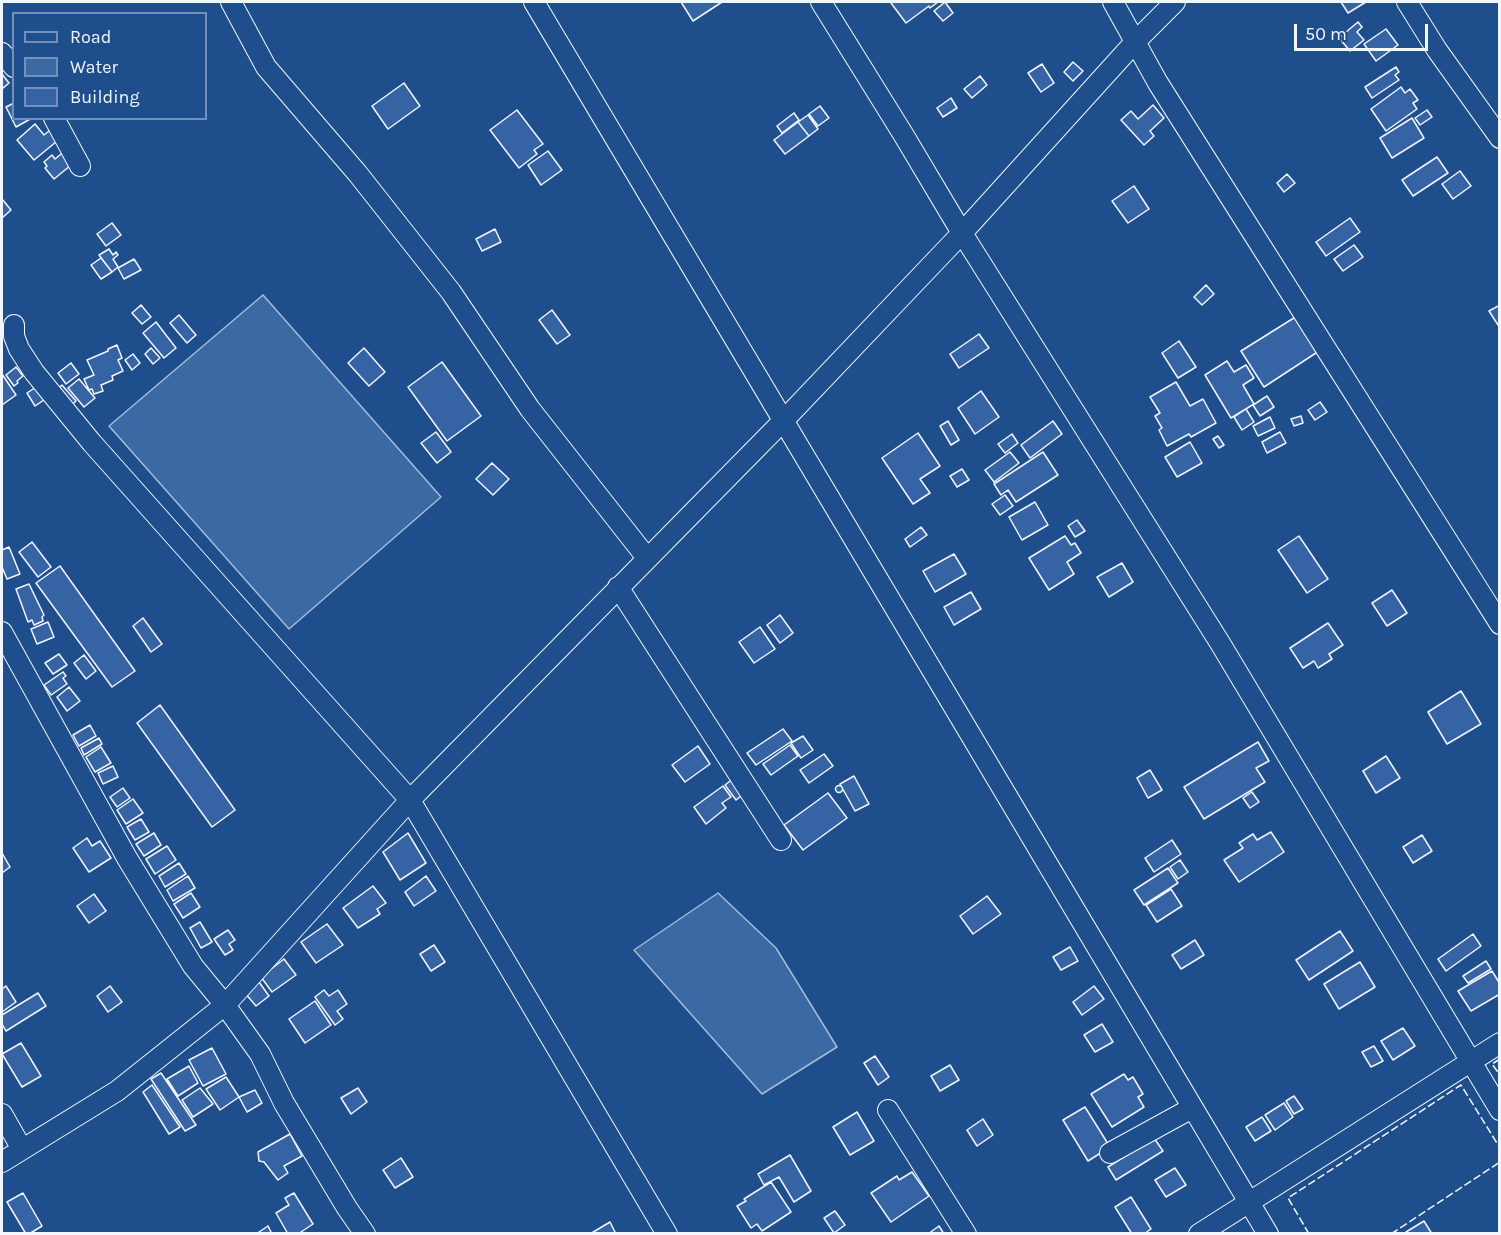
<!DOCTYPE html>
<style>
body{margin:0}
#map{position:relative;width:1501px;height:1235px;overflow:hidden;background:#1f4e8c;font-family:Karla,sans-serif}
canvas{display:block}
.frame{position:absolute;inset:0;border:3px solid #f2f6ff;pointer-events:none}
.legend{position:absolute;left:12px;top:12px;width:195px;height:108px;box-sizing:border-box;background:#1f4e8c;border:2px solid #7391ba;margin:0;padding:8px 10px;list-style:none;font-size:18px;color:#f2f6ff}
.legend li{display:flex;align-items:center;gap:12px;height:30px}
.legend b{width:30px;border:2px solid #7391ba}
.scale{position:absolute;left:1294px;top:24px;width:134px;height:27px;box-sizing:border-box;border:3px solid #f2f6ff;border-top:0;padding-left:8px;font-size:18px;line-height:21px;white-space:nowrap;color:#f2f6ff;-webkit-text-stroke:4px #1f4e8c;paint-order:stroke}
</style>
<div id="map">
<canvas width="1501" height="1235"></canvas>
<div class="frame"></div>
<ul class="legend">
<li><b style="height:8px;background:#1f4e8c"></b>Road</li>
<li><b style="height:16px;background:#3b69a3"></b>Water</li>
<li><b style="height:16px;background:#3563a3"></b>Building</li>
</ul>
<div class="scale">50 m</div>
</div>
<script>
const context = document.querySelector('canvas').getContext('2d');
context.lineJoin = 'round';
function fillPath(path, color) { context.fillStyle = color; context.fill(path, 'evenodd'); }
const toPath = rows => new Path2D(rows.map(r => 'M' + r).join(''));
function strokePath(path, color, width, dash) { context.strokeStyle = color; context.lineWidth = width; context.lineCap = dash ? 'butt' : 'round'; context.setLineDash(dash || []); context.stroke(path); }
const water = toPath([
 [263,295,441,497,289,629,109,426,263,295],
 [718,893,776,948,837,1047,762,1094,634,950,718,893]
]);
fillPath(water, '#3b69a3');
strokePath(water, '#a8bbd7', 1.5);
const building = toPath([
 [681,2,722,2,693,21,681,2],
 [893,2,938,2,930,8,929,6,906,23,891,3,893,2],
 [945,2,953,13,943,21,934,11,945,2],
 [1341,2,1366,2,1348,13,1341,2],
 [1358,22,1362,27,1357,32,1364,40,1350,51,1339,38,1358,22],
 [1386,29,1398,45,1376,61,1364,44,1386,29],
 [1073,62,1083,71,1073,81,1064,72,1073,62],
 [1042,64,1054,83,1041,92,1028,73,1042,64],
 [1396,67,1399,72,1395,75,1399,80,1372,98,1365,87,1396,67],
 [2,74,9,83,2,89,2,74],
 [980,76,987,85,972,98,964,89,980,76],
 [404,83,420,106,388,129,372,106,404,83],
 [1401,87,1405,93,1410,89,1418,100,1413,103,1417,109,1386,131,1371,109,1401,87],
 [951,98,957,108,943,117,937,108,951,98],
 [14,103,14,118,32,118,16,127,6,107,14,103],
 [1153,105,1164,118,1150,131,1154,136,1144,145,1121,120,1131,111,1138,119,1153,105],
 [820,106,829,118,818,126,809,114,820,106],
 [517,110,543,144,534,150,537,154,519,168,490,130,517,110],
 [1427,110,1432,117,1420,125,1415,118,1427,110],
 [794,113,799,120,782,133,777,126,794,113],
 [808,115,818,129,809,136,798,122,808,115],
 [1412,118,1424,138,1392,158,1380,138,1412,118],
 [798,122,809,136,785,154,774,140,798,122],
 [35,124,44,135,54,127,62,137,34,160,17,140,35,124],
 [66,150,76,161,54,179,45,168,47,166,44,162,52,155,55,159,66,150],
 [548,151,562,170,541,185,528,165,548,151],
 [1437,157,1448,173,1413,196,1402,180,1437,157],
 [1460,171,1471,186,1453,199,1442,184,1460,171],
 [1287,174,1295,183,1284,192,1277,183,1287,174],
 [1134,186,1149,209,1128,223,1112,201,1134,186],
 [2,199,11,210,2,218,2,199],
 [1350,218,1360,232,1326,256,1316,242,1350,218],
 [112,223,121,235,106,246,97,234,112,223],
 [495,229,501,242,482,251,476,239,495,229],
 [1354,245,1363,257,1343,271,1334,259,1354,245],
 [109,249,113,255,116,252,118,255,113,259,118,267,112,272,99,255,109,249],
 [101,258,112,272,101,279,91,265,101,258],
 [134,259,141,270,124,279,118,268,134,259],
 [1206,285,1214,294,1202,305,1194,297,1206,285],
 [141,305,151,317,142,324,132,313,141,305],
 [1500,305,1500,328,1489,311,1500,305],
 [552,310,570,335,557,344,539,320,552,310],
 [179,315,196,335,187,343,170,323,179,315],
 [1297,316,1319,351,1264,387,1241,351,1297,316],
 [156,322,176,348,164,358,143,333,156,322],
 [979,334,989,348,959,368,950,354,979,334],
 [1179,341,1196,367,1178,378,1162,353,1179,341],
 [117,345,122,358,118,360,123,371,112,376,113,380,101,385,103,391,94,394,92,389,89,390,84,379,94,375,87,360,108,351,108,349,117,345],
 [151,348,160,358,153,364,145,354,151,348],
 [364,348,385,372,369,386,348,363,364,348],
 [133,354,140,363,132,370,125,360,133,354],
 [1227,361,1234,372,1246,365,1254,378,1243,385,1254,404,1231,418,1205,375,1227,361],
 [442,362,481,416,447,441,408,387,442,362],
 [71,363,79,374,66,384,58,373,71,363],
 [16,367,23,376,17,381,18,383,14,386,6,375,16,367],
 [2,374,16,395,2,405,2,374],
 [79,379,95,398,84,407,68,388,79,379],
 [1176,382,1190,406,1203,399,1216,423,1191,437,1189,434,1167,446,1159,430,1162,428,1155,416,1160,413,1150,397,1176,382],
 [39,385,47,398,35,406,27,393,39,385],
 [62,385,76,401,67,409,54,392,62,385],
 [981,391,999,417,975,434,958,408,981,391],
 [1267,396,1274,407,1260,416,1253,405,1267,396],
 [1320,402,1327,412,1315,420,1308,410,1320,402],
 [1246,409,1254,422,1242,430,1234,417,1246,409],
 [1301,416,1303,423,1294,426,1291,419,1301,416],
 [1270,417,1275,428,1258,436,1253,426,1270,417],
 [948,421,959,440,951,445,940,426,948,421],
 [1053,421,1062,434,1030,458,1021,445,1053,421],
 [436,432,451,452,437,463,421,443,436,432],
 [1280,432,1286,443,1267,453,1262,442,1280,432],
 [918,433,940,466,920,479,930,493,913,504,882,458,918,433],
 [1012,434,1018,443,1005,453,998,444,1012,434],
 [1218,436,1224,445,1219,448,1213,439,1218,436],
 [1190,442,1202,463,1177,477,1165,457,1190,442],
 [1010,452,1019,463,994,482,985,470,1010,452],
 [1043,452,1058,475,1016,502,1008,490,1001,495,994,484,1043,452],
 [492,463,509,479,493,495,476,479,492,463],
 [962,469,969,480,957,487,950,476,962,469],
 [1005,495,1013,506,1000,515,992,504,1005,495],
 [1035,502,1048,525,1022,540,1009,517,1035,502],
 [1077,520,1085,531,1075,537,1068,526,1077,520],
 [921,527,927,535,910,547,905,539,921,527],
 [1065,536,1071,545,1075,543,1081,553,1067,562,1074,574,1049,590,1029,558,1065,536],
 [1299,536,1328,579,1307,593,1278,550,1299,536],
 [32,542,51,567,38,577,19,552,32,542],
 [9,547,20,574,7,579,2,567,2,550,9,547],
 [954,554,966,574,935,592,923,571,954,554],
 [1122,563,1133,582,1109,597,1097,577,1122,563],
 [60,566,135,671,112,687,36,583,60,566],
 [29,584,44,615,42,617,43,621,34,625,32,620,28,622,16,589,29,584],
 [1392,590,1407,613,1387,626,1372,603,1392,590],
 [971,592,981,609,954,625,944,607,971,592],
 [780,615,793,633,780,643,767,625,780,615],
 [143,618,162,644,151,652,133,626,143,618],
 [48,622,54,637,37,644,31,629,48,622],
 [1328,623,1343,645,1329,654,1332,659,1318,668,1314,661,1303,668,1290,648,1328,623],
 [760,627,775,649,754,663,739,642,760,627],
 [59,654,67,665,53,674,45,663,59,654],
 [84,655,96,671,86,679,74,663,84,655],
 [63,672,66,676,63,678,67,684,51,695,44,685,63,672],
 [69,687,80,701,67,711,57,697,69,687],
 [1461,691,1481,724,1447,744,1428,712,1461,691],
 [160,705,235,810,212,827,137,723,160,705],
 [90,725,96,736,79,746,73,735,90,725],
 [783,729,792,741,756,765,747,753,783,729],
 [803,736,813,750,801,758,791,743,803,736],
 [99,738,102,744,84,755,81,748,99,738],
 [1258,742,1269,761,1256,768,1265,782,1204,819,1184,787,1258,742],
 [790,745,798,756,771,775,763,764,790,745],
 [698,746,710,764,685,782,672,765,698,746],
 [101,747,111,763,95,772,86,757,101,747],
 [824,754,833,766,809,783,800,770,824,754],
 [1386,756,1400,778,1376,793,1363,771,1386,756],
 [113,766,118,777,103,784,98,773,113,766],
 [1150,770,1162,790,1148,798,1137,778,1150,770],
 [738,775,749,790,736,800,725,785,738,775],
 [854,776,869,804,855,811,840,784,854,776],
 '835.5 789a3.5 3.5 0 1 1 7 0a3.5 3.5 0 1 1-7 0Z',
 [723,786,731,797,722,803,726,808,706,824,694,807,723,786],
 [123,788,130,798,117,807,110,797,123,788],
 [1252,792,1259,802,1250,808,1243,798,1252,792],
 [828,793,847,818,803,850,784,825,828,793],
 [133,799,143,813,126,824,117,810,133,799],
 [141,819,149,832,135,840,127,827,141,819],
 [1271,832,1284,852,1239,882,1224,860,1243,848,1239,843,1253,834,1257,840,1271,832],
 [154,833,161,845,144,856,136,844,154,833],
 [408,833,426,863,400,880,383,852,408,833],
 [1422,835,1432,851,1413,863,1403,847,1422,835],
 [87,838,92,846,100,841,111,858,89,872,73,848,87,838],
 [1172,840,1181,854,1154,872,1145,858,1172,840],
 [167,846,176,860,155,874,146,859,167,846],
 [2,853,10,867,2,873,2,853],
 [1180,860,1188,872,1178,879,1170,867,1180,860],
 [179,863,186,874,165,887,159,876,179,863],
 [1168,868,1178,883,1144,905,1134,890,1168,868],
 [188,876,195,888,173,901,167,890,188,876],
 [426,876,436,891,414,906,405,892,426,876],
 [373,886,386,903,377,909,380,914,358,928,343,908,373,886],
 [1171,889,1182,906,1157,922,1146,905,1171,889],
 [191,893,200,907,183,918,174,904,191,893],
 [94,894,106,911,89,923,77,906,94,894],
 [987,896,1001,914,973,934,960,916,987,896],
 [200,922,212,942,201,948,190,928,200,922],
 [327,924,343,945,316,963,301,942,327,924],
 [228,930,235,940,229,944,233,950,225,955,214,939,228,930],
 [1340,931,1353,951,1309,980,1296,960,1340,931],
 [1473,934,1481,946,1446,971,1438,959,1473,934],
 [1195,940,1204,955,1181,969,1172,955,1195,940],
 [434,945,445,962,431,971,420,954,434,945],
 [1070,947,1078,961,1061,970,1053,957,1070,947],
 [284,959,296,975,272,992,261,977,284,959],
 [1486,961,1491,969,1468,983,1463,976,1486,961],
 [1360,962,1375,987,1339,1009,1324,984,1360,962],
 [1492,971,1500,984,1500,994,1471,1011,1458,991,1492,971],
 [259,982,269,996,256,1006,245,993,259,982],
 [6,986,16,1002,2,1012,2,989,6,986],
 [110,986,122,1002,108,1012,97,996,110,986],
 [1094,986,1104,999,1082,1015,1073,1002,1094,986],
 [324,990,329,996,338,990,347,1004,337,1011,343,1019,335,1025,315,997,324,990],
 [38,993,46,1006,6,1031,2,1024,2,1015,38,993],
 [315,1001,331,1025,305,1043,289,1019,315,1001],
 [1102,1024,1113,1042,1095,1052,1084,1035,1102,1024],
 [1403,1028,1415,1046,1393,1060,1381,1041,1403,1028],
 [21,1043,41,1076,22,1087,2,1054,21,1043],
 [1374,1046,1383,1061,1371,1067,1362,1052,1374,1046],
 [212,1048,226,1074,203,1086,189,1060,212,1048],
 [875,1056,889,1077,878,1085,864,1063,875,1056],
 [950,1065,959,1080,940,1091,931,1076,950,1065],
 [189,1066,198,1083,178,1096,167,1079,189,1066],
 [161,1073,196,1125,185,1131,151,1079,161,1073],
 [1124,1074,1128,1080,1133,1077,1143,1094,1138,1097,1144,1107,1112,1127,1091,1094,1124,1074],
 [226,1077,239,1097,220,1110,206,1089,226,1077],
 [152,1085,180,1127,169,1134,143,1092,152,1085],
 [200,1088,213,1104,193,1117,182,1100,200,1088],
 [358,1088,367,1102,351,1114,341,1098,358,1088],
 [255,1090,262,1103,247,1112,239,1097,255,1090],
 [1294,1096,1303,1109,1294,1114,1286,1101,1294,1096],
 [1284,1103,1293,1117,1275,1130,1265,1115,1284,1103],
 [1085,1107,1110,1147,1088,1161,1063,1120,1085,1107],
 [857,1112,874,1141,850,1155,833,1127,857,1112],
 [1262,1117,1271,1131,1255,1141,1246,1127,1262,1117],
 [983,1119,993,1135,977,1146,967,1130,983,1119],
 [290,1134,302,1156,284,1166,288,1173,278,1180,264,1162,259,1161,258,1152,290,1134],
 [1154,1138,1163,1151,1116,1180,1108,1167,1154,1138],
 [790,1155,811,1191,794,1202,779,1177,764,1185,758,1174,790,1155],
 [401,1158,413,1177,395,1188,383,1170,401,1158],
 [1175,1168,1186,1185,1166,1197,1155,1180,1175,1168],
 [912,1172,929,1196,891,1222,871,1193,897,1176,899,1180,912,1172],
 [771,1182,791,1212,762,1231,757,1224,751,1228,737,1206,746,1201,744,1199,771,1182],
 [23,1193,42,1226,29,1234,26,1234,7,1202,23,1193],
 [294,1193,313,1224,298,1234,288,1234,276,1213,289,1205,285,1198,294,1193],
 [1131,1197,1151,1229,1144,1234,1132,1234,1115,1207,1131,1197],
 [835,1211,845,1225,834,1233,824,1218,835,1211],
 [1424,1221,1432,1234,1407,1234,1406,1232,1424,1221],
 [610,1222,616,1234,590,1234,610,1222],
 [268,1226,272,1234,256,1234,268,1226],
 [939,1226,944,1234,928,1234,939,1226]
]);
fillPath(building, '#3563a3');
strokePath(building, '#f2f6ff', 1.5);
const minor = toPath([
 [231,2,266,67,358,174,451,292,530,409,647,558],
 [534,2,1268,1234],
 [821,2,903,134,962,233,1220,643,1500,1110],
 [1113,2,1158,83,1500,624],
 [1407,2,1437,50,1500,138],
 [2,53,14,67],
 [54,118,80,166],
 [14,325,14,336,19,349,34,372,92,443,410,800,667,1234],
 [618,587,781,840],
 [2,632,127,858,193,966,225,1005,260,1054,284,1103,347,1208,365,1234],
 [888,1110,966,1234],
 [2,1114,22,1149],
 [1110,1153,1192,1108],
 [2,1162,117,1091,225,1005,410,800,785,419,962,233,1135,42,1175,2],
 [1199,1234,1500,1043]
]);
strokePath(minor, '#f2f6ff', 22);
strokePath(minor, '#1f4e8c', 20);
strokePath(toPath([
 [1500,1059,1492,1064,1500,1075],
 [1309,1234,1288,1198,1461,1085,1500,1148],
 [1391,1234,1500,1162]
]), '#f2f6ff', 1.5, [8, 3]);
</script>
